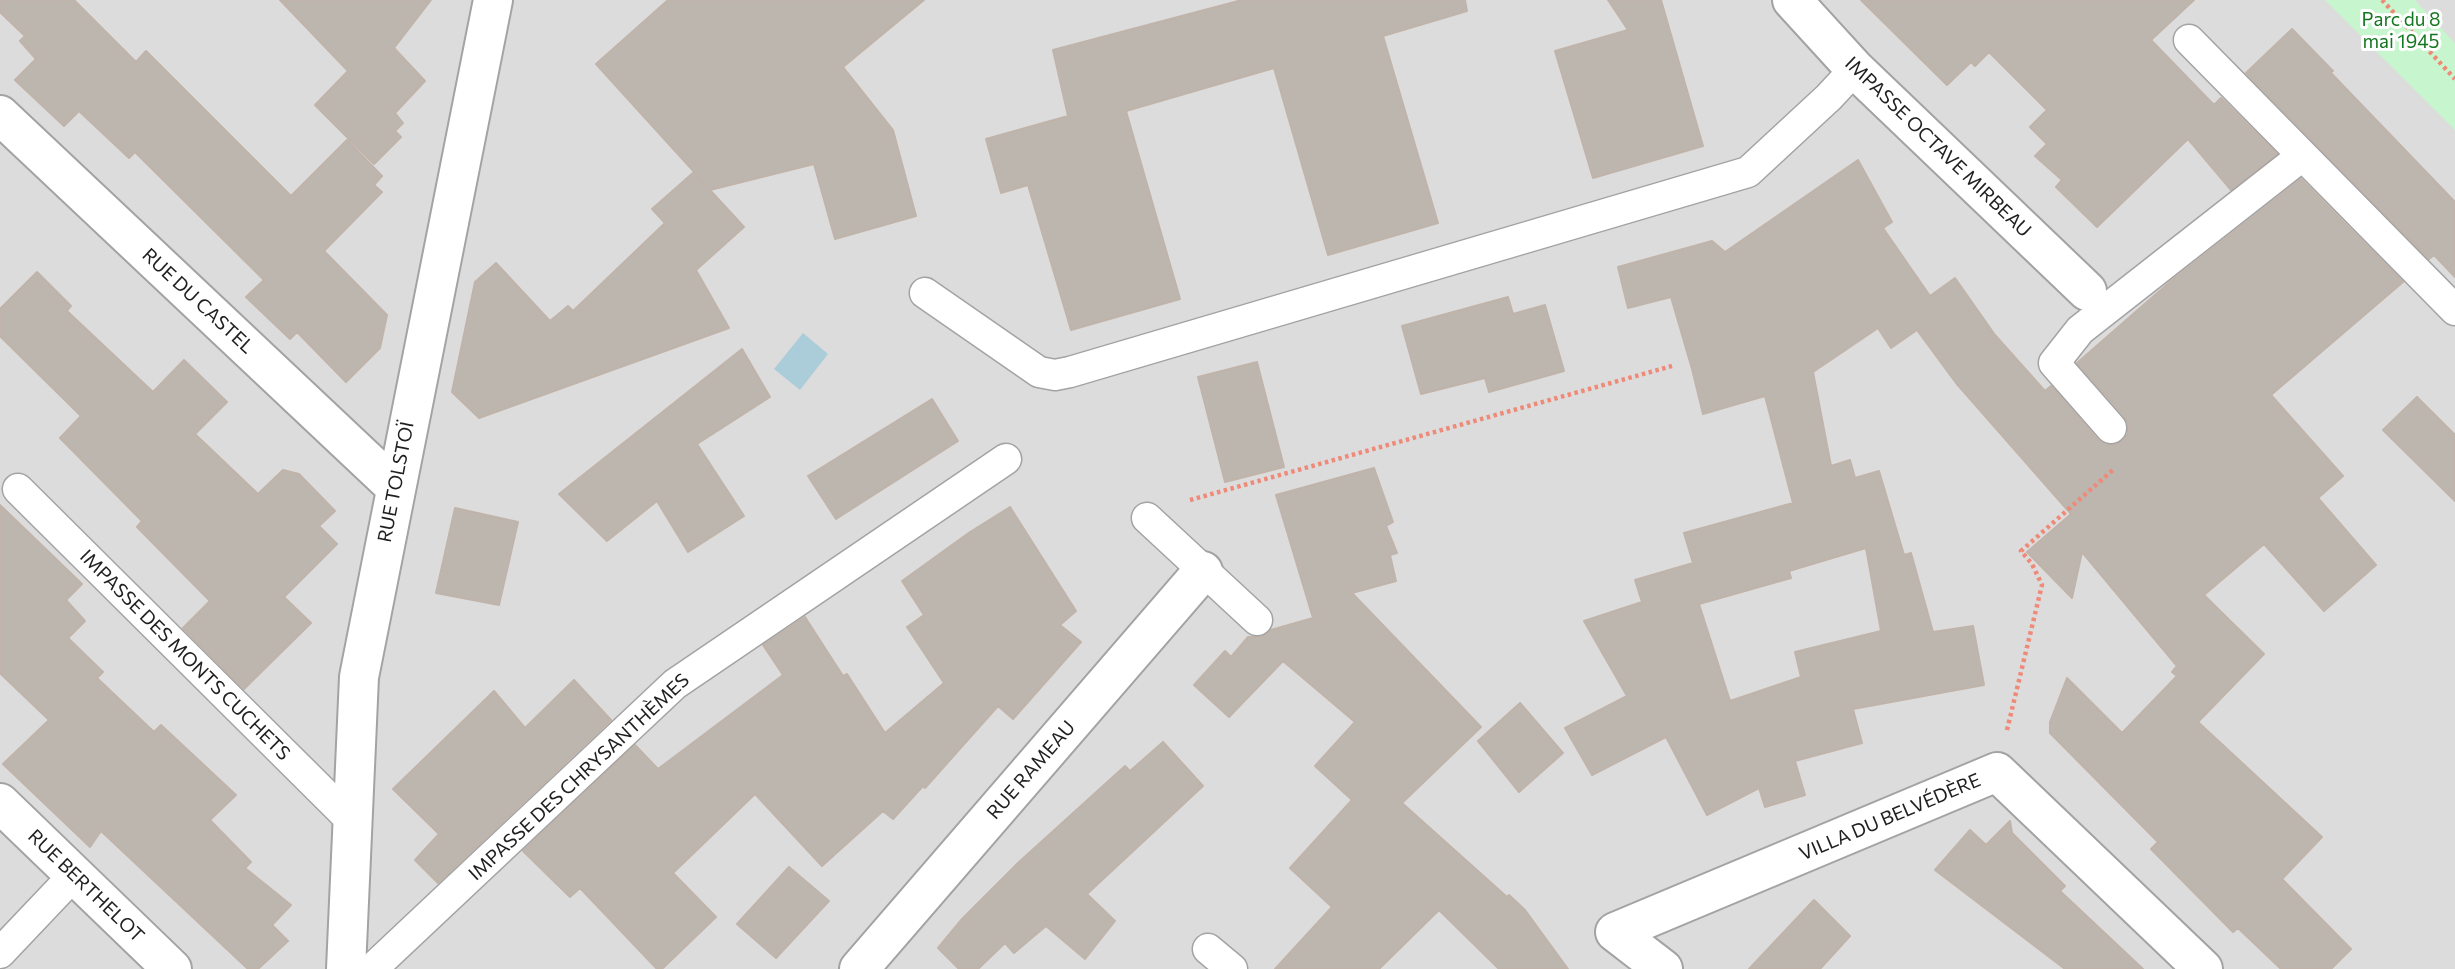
<!DOCTYPE html>
<meta charset="utf-8">
<style>
body{margin:0}
canvas{display:block;background:#efede6}
</style>
<canvas width="2455" height="969"></canvas>
<script>
const context = document.querySelector('canvas').getContext('2d');
context.lineJoin = 'round';
function fillPath(path, color) { context.fillStyle = color; context.fill(path, 'evenodd'); }
const toPath = rows => new Path2D(rows.map(r => 'M' + r).join(''));
function strokePath(path, color, width, dash) { context.strokeStyle = color; context.lineWidth = width; context.lineCap = dash ? 'butt' : 'round'; context.setLineDash(dash || []); context.stroke(path); }
function label(font, color, halo, rows, align = 'center') {
  context.font = font + ' Commissioner,sans-serif'; context.lineWidth = 6; context.setLineDash([]); context.textBaseline = 'middle'; context.strokeStyle = halo; context.fillStyle = color; for (const [text, x, y, turn = 0] of rows) {
    context.save(); context.translate(x, y); context.rotate((+turn || 0) * Math.PI / 180); context.textAlign = isNaN(turn) ? turn : align; if (halo) context.strokeText(text, 0, 0); context.fillText(text, 0, 0); context.restore();
  }
}
fillPath(toPath([
 [0,0,2455,0,2455,969,0,969]
]), '#dddcdc');
fillPath(toPath([
 [2325,0,2415,0,2455,43,2455,130]
]), '#c7f5cd');
fillPath(toPath([
 [803,333,828,354,800,390,774,369]
]), '#aacdd9');
const building = toPath([
 [0,0,74,0,136,62,146,51,291,196,347,140,382,176,374,185,382,192,324,251,387,315,380,348,346,382,297,332,290,339,246,297,264,280,135,152,129,158,79,111,64,126,15,80,36,59,20,41,25,36,0,12,0,0],
 [280,0,431,0,394,48,425,81,395,113,403,123,395,131,401,137,374,164,315,105,348,71,280,0],
 [668,0,924,0,843,67,893,130,916,216,835,239,814,164,710,190,744,227,696,270,729,328,479,418,452,392,475,282,496,263,550,321,568,306,573,311,665,223,652,209,694,172,706,185,596,64,668,0],
 [1242,0,1465,0,1467,11,1383,36,1438,223,1328,255,1274,68,1126,111,1180,299,1071,330,1028,185,1001,193,986,139,1068,116,1053,50,1242,0],
 [1608,0,1661,0,1703,146,1593,178,1555,51,1628,30,1608,0],
 [1861,0,2194,0,2151,40,2214,105,2221,98,2277,154,2231,190,2188,139,2097,227,2056,187,2062,180,2035,156,2047,144,2030,127,2047,110,1989,52,1975,66,1971,62,1947,85,1861,0],
 [2292,29,2333,71,2330,72,2455,202,2455,277,2434,255,2429,259,2246,73,2292,29],
 [1858,160,1892,222,1883,228,1930,296,1955,278,1995,335,2045,391,2051,386,2098,440,2106,445,2115,445,2123,441,2128,433,2128,424,2124,416,2077,363,2171,281,2301,179,2403,282,2271,395,2343,476,2318,498,2376,565,2324,611,2264,544,2204,595,2264,654,2198,722,2322,837,2282,879,2351,949,2331,969,2281,969,2238,928,2233,932,2151,849,2158,842,2050,733,2050,722,2067,678,2122,733,2177,676,2172,672,2177,666,2082,552,2072,598,2027,552,2071,514,1956,383,1917,330,1891,348,1878,328,1813,372,1831,466,1850,460,1855,478,1879,471,1904,555,1911,553,1933,632,1973,626,1984,685,1853,709,1862,743,1795,761,1805,795,1765,807,1759,788,1707,815,1666,737,1592,775,1565,728,1627,696,1584,621,1642,602,1635,580,1693,563,1684,533,1793,503,1765,396,1703,414,1692,369,1671,297,1628,308,1618,267,1712,241,1725,252,1858,160],
 [1866,548,1881,631,1795,652,1801,677,1730,701,1699,604,1791,578,1789,571,1866,548],
 [37,272,71,306,67,311,153,392,184,360,227,402,195,434,258,494,283,470,299,474,335,511,319,526,337,544,284,597,311,623,244,689,183,628,210,601,137,527,142,521,60,438,81,416,0,336,0,309,37,272],
 [1508,297,1513,314,1545,305,1564,371,1489,392,1485,378,1421,394,1402,326,1508,297],
 [742,349,770,397,697,444,744,516,688,552,657,501,607,541,559,494,742,349],
 [1257,362,1284,467,1225,482,1198,377,1257,362],
 [2417,397,2455,435,2455,501,2383,430,2417,397],
 [932,399,958,441,836,519,808,476,932,399],
 [1374,468,1393,522,1386,526,1397,553,1390,555,1396,581,1352,593,1481,727,1402,803,1507,897,1509,895,1525,910,1568,969,1499,969,1439,910,1379,969,1275,969,1332,907,1290,868,1352,800,1315,766,1355,722,1283,661,1229,717,1194,685,1225,651,1231,657,1248,637,1261,637,1271,630,1313,618,1276,495,1374,468],
 [0,505,82,584,66,600,85,621,68,638,103,672,97,678,154,732,161,725,236,795,210,820,251,862,245,868,291,905,272,925,288,941,258,969,248,969,101,831,90,847,3,764,49,720,0,673,0,505],
 [1010,507,1076,611,1060,625,1081,642,1013,719,998,706,925,788,923,786,893,819,883,811,822,866,755,794,673,873,716,917,662,969,657,969,580,888,570,897,523,851,635,745,658,769,783,675,763,645,805,617,843,676,847,674,885,733,944,683,907,627,924,615,902,581,970,532,1010,507],
 [455,508,518,522,499,605,436,593,455,508],
 [574,680,611,720,438,883,415,860,439,834,393,789,494,691,525,728,574,680],
 [1520,703,1563,753,1519,792,1478,741,1520,703],
 [1163,742,1203,786,1087,894,1115,921,1085,959,1046,926,1014,953,1005,943,978,969,959,969,938,948,962,919,1019,862,1125,766,1130,771,1163,742],
 [2010,821,2012,833,2065,886,2060,891,2143,969,2065,969,1935,870,1970,830,1986,845,2010,821],
 [789,867,829,901,776,958,737,924,789,867],
 [1814,900,1850,936,1820,969,1749,969,1814,900]
]);
fillPath(building, '#bcb6af');
strokePath(building, '#c0b4aa', 2);
const lane = toPath([
 [2189,40,2455,310],
 [925,293,1039,372,1055,375,1070,372,1748,172,1829,97,1855,69],
 [2111,428,2054,363,2080,330,2302,156],
 [18,489,352,821],
 [1147,518,1257,620],
 [1208,949,1232,969],
 [0,953,74,875],
 [372,969,675,684,1006,459]
]);
const street = toPath([
 [1792,0,1855,69,2087,291],
 [0,115,395,487],
 [0,803,172,969],
 [346,969,359,677,493,0],
 [859,969,1203,571],
 [1663,969,1615,932,1997,772,2203,969]
]);
strokePath(lane, '#a3a3a3', 33);
strokePath(street, '#a3a3a3', 42);
strokePath(toPath([
 [2382,0,2455,79],
 [1190,500,1672,366],
 [2007,730,2042,585,2032,564,2021,551,2114,469]
]), '#ef8978', 4.5, [3.5, 3.5]);
strokePath(lane, '#fff', 30);
strokePath(street, '#fff', 38);
label('19px', '#157621', '#fff', [
 ["Parc du 8",2401,20],
 ["mai 1945",2401,42]
]);
label('19px', '#1f1f1f', '#fff', [
 ["IMPASSE OCTAVE MIRBEAU",1938,147,44],
 ["RUE DU CASTEL",198,301,43],
 ["RUE TOLSTOÏ",396,482,-79],
 ["IMPASSE DES MONTS CUCHETS",185,655,45],
 ["RUE RAMEAU",1031,770,-49],
 ["IMPASSE DES CHRYSANTHÈMES",579,777,-43],
 ["VILLA DU BELVÉDÈRE",1890,817,-23],
 ["RUE BERTHELOT",86,886,44]
]);
</script>
